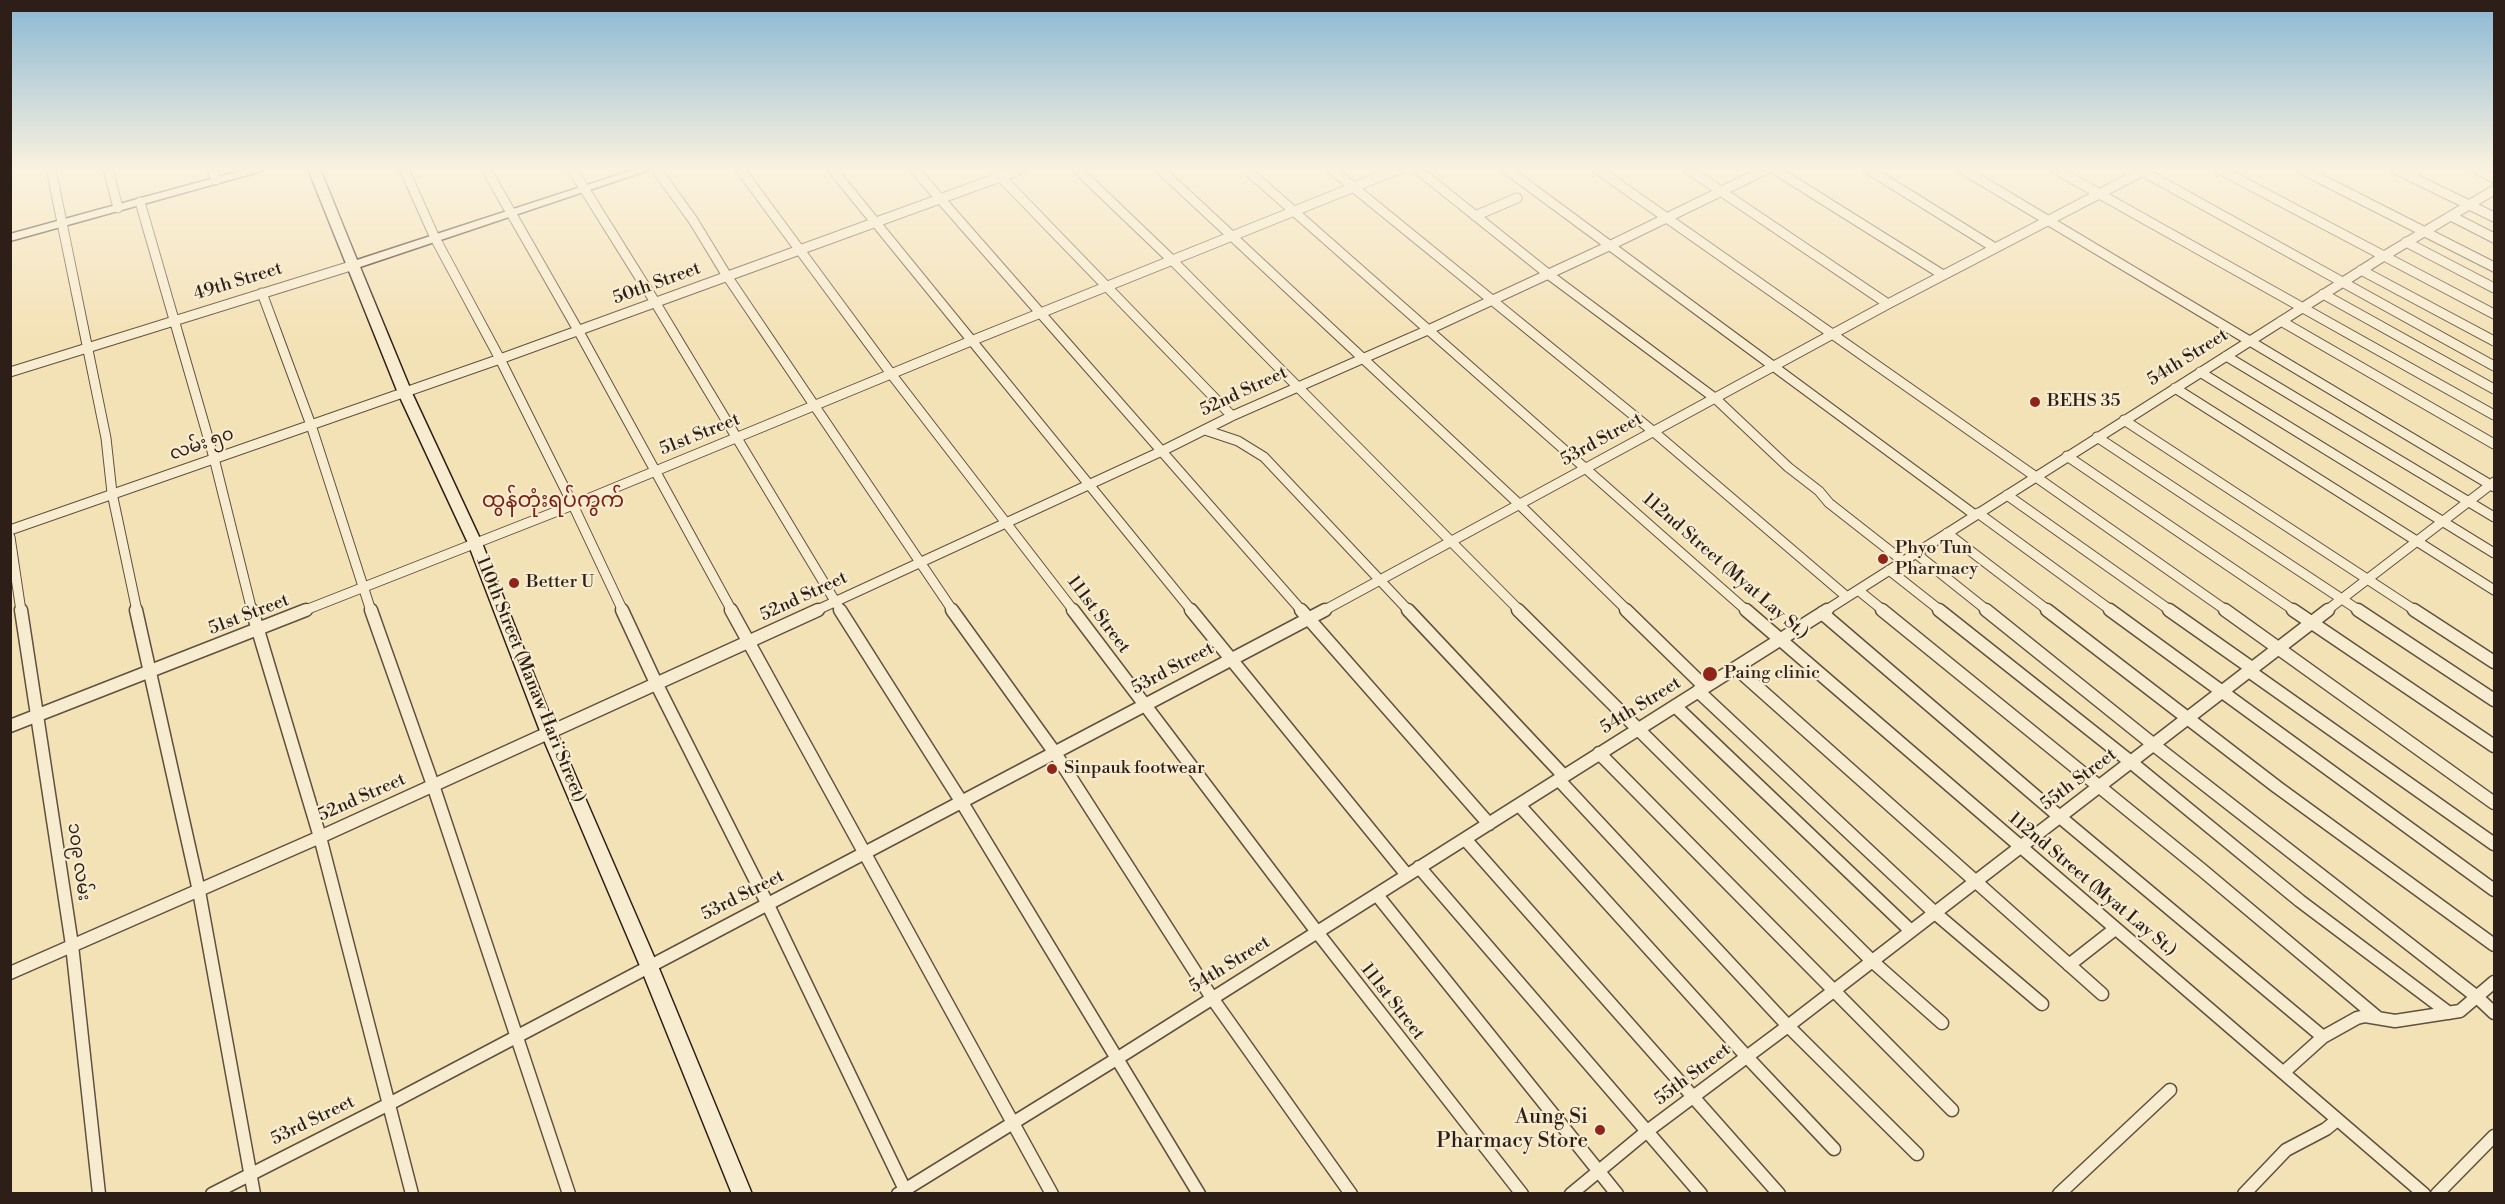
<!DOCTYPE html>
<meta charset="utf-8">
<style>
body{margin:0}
#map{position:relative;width:2505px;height:1204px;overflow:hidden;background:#f4e2b7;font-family:"Libre Bodoni",serif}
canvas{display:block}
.frame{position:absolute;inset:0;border:12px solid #2d1f17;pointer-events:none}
</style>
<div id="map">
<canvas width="2505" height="1204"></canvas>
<div class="frame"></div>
</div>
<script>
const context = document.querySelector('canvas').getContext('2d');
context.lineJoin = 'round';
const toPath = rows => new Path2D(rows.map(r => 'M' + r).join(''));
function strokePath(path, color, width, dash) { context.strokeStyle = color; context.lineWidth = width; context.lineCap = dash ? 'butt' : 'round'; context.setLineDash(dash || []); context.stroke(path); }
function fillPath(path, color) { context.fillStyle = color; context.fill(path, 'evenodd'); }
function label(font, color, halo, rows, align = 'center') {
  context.font = font + ' "Libre Bodoni","Noto Sans Myanmar",serif'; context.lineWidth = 4.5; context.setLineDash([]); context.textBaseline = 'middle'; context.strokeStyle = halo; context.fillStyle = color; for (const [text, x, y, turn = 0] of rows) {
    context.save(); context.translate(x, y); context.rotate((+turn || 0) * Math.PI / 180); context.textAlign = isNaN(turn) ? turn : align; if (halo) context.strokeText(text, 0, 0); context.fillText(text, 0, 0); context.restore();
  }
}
const minorFar1 = toPath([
 [51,169,106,438,112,493,137,611],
 [108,169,118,208],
 [212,169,216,180],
 [404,169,435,238,500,359,573,505,623,611],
 [486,169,578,330,732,611],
 [572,169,655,302,841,611],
 [656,169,693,220,727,276,953,611],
 [740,169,892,375,1074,611],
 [832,169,1192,611],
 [914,169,1302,611],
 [993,169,1232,416],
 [1077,169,1173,261,1520,611],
 [1160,169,1520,505,1628,611],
 [1246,169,1747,611],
 [1331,169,1654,432,1847,597],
 [1417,169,1548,274,1716,399,1788,467,1819,491,1829,503,1903,561],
 [1506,169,1975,515,1978,513,2112,611],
 [1597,169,2227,611],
 [1688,169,1888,304],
 [1774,169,1943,275],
 [1868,169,1995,248],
 [1962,169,2494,487],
 [2055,169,2494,415],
 [2219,169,2494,314],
 [2301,169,2494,267],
 [2395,169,2494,217],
 [2476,169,2494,178],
 [2142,171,2494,366],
 [140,202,214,458,252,611],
 [1475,216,1517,198],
 [2451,216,2494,238],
 [2406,242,2494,288],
 [2361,270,2494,341],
 [262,293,311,425,371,611],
 [2323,294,2494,389],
 [2281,321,2494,444],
 [2226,356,2494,517],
 [10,372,354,265],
 [2200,372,2494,553],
 [2175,388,2494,590],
 [2124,420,2416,611],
 [1205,430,1238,441,1264,457,1409,611],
 [2097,437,2360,611],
 [2067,456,2295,611],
 [2007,495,2171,611],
 [10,530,500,359,1022,169],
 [1947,533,2049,611],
 [10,537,21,611],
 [1914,552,1988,611],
 [1889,570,1941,611],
 [1858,590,1884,611],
 [303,611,573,505,971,341,1399,169],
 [815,611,1162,451,1232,416,1428,330,1609,246,1767,169],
 [1323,611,1888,304,2147,169],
 [1825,611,2384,256,2494,190],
 [2326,611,2494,482]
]);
const minor = toPath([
 [21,610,72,945,99,1194],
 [136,610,199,891,254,1194],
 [252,610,320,837,412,1194],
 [371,610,433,785,569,1194],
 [622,610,656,683,767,903,907,1194],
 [731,610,1052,1194],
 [840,610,961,801,1199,1194],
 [952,610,1055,753,1212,998,1351,1194],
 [1073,610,1317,932,1522,1194],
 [1191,610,1407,875],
 [1301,610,1489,824],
 [1408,610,1564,776],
 [1518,610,1872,961,1942,1023],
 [1626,610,1705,687],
 [1746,610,2424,1194],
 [1882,610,2202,870,2377,1017],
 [1939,610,2132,763,2300,901,2449,1013],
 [1986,610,2154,745,2477,997,2494,1013],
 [2047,610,2277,787,2494,945],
 [2110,610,2494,890],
 [2169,610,2253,669,2249,671,2494,844],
 [2225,610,2494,803],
 [2293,610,2494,746],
 [2358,610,2494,700],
 [2414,610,2494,662],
 [1822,613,2060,817,2323,1037],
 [1736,668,2102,994],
 [1698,691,1935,913,2042,1004],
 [1675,706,1911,931],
 [10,726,306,610],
 [1599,753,1952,1110],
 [1559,780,1788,1026,1917,1154],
 [1519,805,1747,1057,1834,1149],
 [1465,839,1779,1194],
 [1419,867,1701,1194],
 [1377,895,1617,1194],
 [2069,965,2115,929],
 [10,973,320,837,818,610],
 [2284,1072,2323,1037,2357,1018,2365,1016,2395,1021,2460,1011,2494,982],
 [212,1194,389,1104,1325,610],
 [898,1194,1118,1058,1827,610],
 [1571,1194,1646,1132,1788,1026,2328,610],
 [2059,1194,2170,1090],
 [2244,1194,2286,1150,2326,1129,2337,1120],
 [2437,1194,2494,1136]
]);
const secondary = toPath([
 [247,169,264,169,262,171,10,241,10,234,247,169],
 [308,169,320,169,357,260,636,169,652,169,360,267,412,393,482,543,556,731,658,966,752,1194,732,1194,640,966,540,731,468,543,398,393,308,169]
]);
strokePath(minorFar1, '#5f503f', 11);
strokePath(minor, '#5f503f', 15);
strokePath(secondary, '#2d1f17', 3);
strokePath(minorFar1, '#f8ecd0', 9);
strokePath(minor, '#f8ecd0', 12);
fillPath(secondary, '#f8ecd0');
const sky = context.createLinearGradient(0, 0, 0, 337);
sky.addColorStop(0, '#8ab8d4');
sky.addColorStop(0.5, '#faf2df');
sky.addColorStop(1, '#faf2df00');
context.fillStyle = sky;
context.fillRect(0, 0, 2505, 337);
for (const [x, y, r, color] of [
 [2035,402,6,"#8f2418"],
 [1883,559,6,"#8f2418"],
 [514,583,6,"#8f2418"],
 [1710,674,8,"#8f2418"],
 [1052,769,6,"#8f2418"],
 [1600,1130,6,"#8f2418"]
]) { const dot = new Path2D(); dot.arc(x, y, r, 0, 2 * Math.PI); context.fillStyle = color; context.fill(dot); strokePath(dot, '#f8ecd0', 2); }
label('18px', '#2d1f17', '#f8ecd0', [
 ["49th Street",238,282,-17],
 ["50th Street",657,284,-20],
 ["54th Street",2188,358,-32],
 ["52nd Street",1244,392,-25],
 ["51st Street",700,435,-22],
 ["53rd Street",1602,440,-29],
 ["လမ်း ၅၀",202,445,-19],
 ["112nd Street (Myat Lay St.)",1725,567,41],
 ["52nd Street",804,597,-25],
 ["51st Street",249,615,-21],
 ["111st Street",1098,615,53],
 ["53rd Street",1173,669,-28],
 ["110th Street (Manaw Hari Street)",530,680,68],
 ["54th Street",1641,706,-32],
 ["55th Street",2079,780,-37],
 ["52nd Street",362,798,-24],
 ["၁၀၉ လမ်း",78,862,82],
 ["112nd Street (Myat Lay St.)",2092,885,40],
 ["53rd Street",743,896,-27],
 ["54th Street",1230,965,-32],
 ["111st Street",1392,1002,52],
 ["55th Street",1693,1075,-37],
 ["53rd Street",313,1121,-26]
]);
label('18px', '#2d1f17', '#f8ecd0', [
 ["BEHS 35",2047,402],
 ["Phyo Tun",1895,549],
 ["Pharmacy",1895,570],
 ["Better U",526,583],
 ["Paing clinic",1724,674],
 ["Sinpauk footwear",1064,769]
], 'left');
label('21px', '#7a1f14', '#f8ecd0', [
 ["ထွန်တုံးရပ်ကွက်",553,502]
]);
label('21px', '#2d1f17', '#f8ecd0', [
 ["Aung Si",1588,1118],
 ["Pharmacy Store",1588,1142]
], 'right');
</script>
